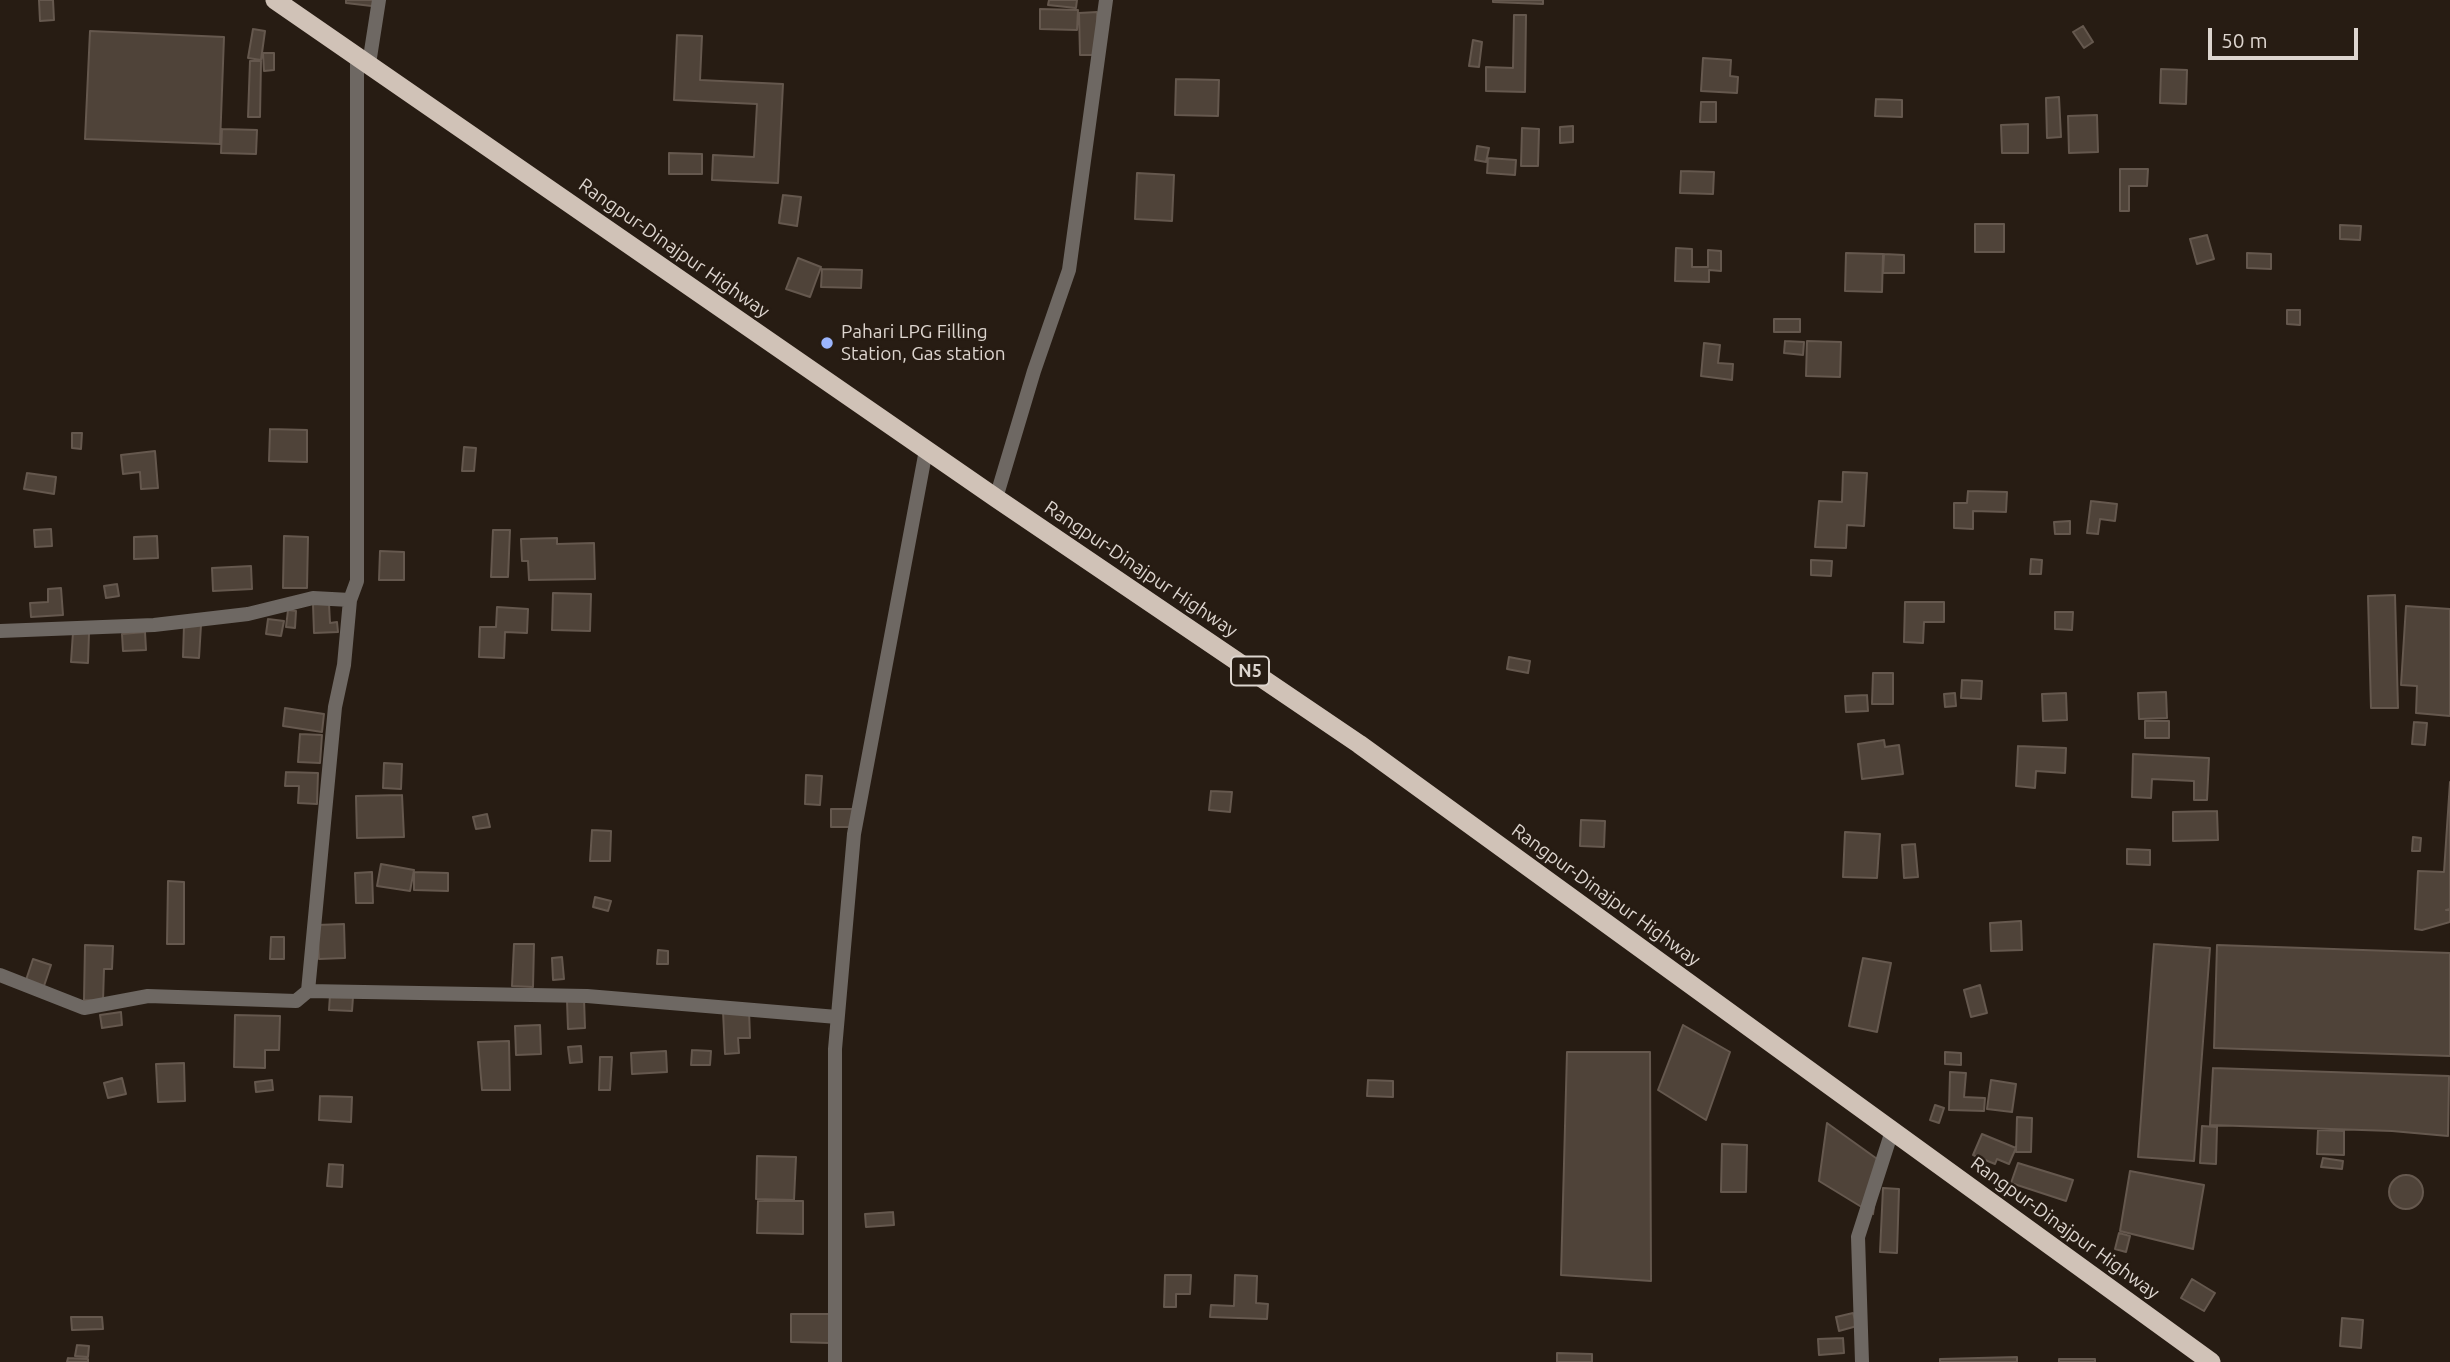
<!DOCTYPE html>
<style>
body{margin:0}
#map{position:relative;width:2450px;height:1362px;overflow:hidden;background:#271c13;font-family:Ubuntu,sans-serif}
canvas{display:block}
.scale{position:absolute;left:2208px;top:28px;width:150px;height:32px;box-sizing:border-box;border:4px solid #ddd5cf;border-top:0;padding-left:9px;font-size:21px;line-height:24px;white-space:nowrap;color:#ddd5cf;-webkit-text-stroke:5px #271c13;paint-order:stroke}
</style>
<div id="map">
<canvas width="2450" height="1362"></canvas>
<div class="scale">50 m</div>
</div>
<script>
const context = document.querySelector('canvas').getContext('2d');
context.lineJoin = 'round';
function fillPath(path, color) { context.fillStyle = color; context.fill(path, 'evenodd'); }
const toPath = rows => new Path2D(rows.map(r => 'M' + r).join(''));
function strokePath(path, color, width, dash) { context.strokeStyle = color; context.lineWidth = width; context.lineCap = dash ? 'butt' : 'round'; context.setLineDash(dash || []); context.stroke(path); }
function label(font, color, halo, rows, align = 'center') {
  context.font = font + ' Ubuntu,sans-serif'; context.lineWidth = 5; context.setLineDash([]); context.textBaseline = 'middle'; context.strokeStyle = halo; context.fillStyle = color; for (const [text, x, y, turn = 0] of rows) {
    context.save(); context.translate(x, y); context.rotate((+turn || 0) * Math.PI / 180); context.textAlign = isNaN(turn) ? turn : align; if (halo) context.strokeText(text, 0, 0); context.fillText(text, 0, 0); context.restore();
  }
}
const building = toPath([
 [39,0,53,0,54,20,40,21,39,0],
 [346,0,381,0,380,7,346,3,346,0],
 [1049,0,1077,0,1076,8,1048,5,1049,0],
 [1493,0,1543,0,1543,4,1493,2,1493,0],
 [1040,9,1078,10,1077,30,1040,29,1040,9],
 [1097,12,1098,55,1080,55,1079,13,1097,12],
 [1514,15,1526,15,1525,92,1486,91,1486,67,1513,68,1514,15],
 [2083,26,2093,42,2084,48,2073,32,2083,26],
 [253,29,265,31,261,60,248,58,253,29],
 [90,31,224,37,220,144,85,139,90,31],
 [677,35,702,36,700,80,783,84,778,183,712,180,713,155,754,157,757,104,674,100,677,35],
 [1473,40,1482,42,1479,67,1469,66,1473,40],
 [263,53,274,53,274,70,264,71,263,53],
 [1703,58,1731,60,1730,76,1738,77,1737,93,1701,91,1703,58],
 [250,61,261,61,260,117,248,117,250,61],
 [2161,69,2187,70,2186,104,2160,103,2161,69],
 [1176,79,1219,80,1218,116,1175,115,1176,79],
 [2059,97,2061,137,2047,138,2046,98,2059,97],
 [1876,99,1902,100,1902,117,1875,116,1876,99],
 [1701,102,1716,102,1716,122,1700,122,1701,102],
 [2097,115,2098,152,2069,153,2068,116,2097,115],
 [2028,124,2028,153,2002,153,2001,125,2028,124],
 [1573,126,1573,142,1560,143,1560,127,1573,126],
 [1522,128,1539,129,1538,166,1521,166,1522,128],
 [222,129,257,130,256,154,221,153,222,129],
 [1477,146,1489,148,1486,162,1475,160,1477,146],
 [669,153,702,154,702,174,669,174,669,153],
 [1488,158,1516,160,1515,175,1487,173,1488,158],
 [2120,169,2148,169,2147,186,2129,186,2129,211,2120,211,2120,169],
 [1681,171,1714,172,1713,194,1680,193,1681,171],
 [1137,173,1174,175,1172,221,1135,219,1137,173],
 [783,195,801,197,797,226,779,223,783,195],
 [1975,224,2004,224,2004,252,1975,252,1975,224],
 [2340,225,2361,226,2360,240,2340,239,2340,225],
 [2207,235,2214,259,2197,264,2190,239,2207,235],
 [1676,248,1692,249,1692,267,1708,267,1708,250,1721,251,1721,271,1709,270,1709,282,1675,281,1676,248],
 [1846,253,1883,254,1882,292,1845,291,1846,253],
 [2247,253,2271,254,2271,269,2247,268,2247,253],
 [1884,254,1904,255,1904,273,1883,273,1884,254],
 [798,258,821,267,810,297,786,289,798,258],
 [822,269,862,270,861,288,821,287,822,269],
 [2287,310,2300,310,2300,325,2287,324,2287,310],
 [1774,319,1800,319,1800,332,1774,332,1774,319],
 [1785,341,1804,342,1803,355,1784,353,1785,341],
 [1807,341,1841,342,1840,377,1806,376,1807,341],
 [1704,343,1720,345,1718,363,1733,364,1732,380,1701,376,1704,343],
 [270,429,307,430,307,462,269,461,270,429],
 [72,433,82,433,81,449,72,448,72,433],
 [464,447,476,448,474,471,462,471,464,447],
 [155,451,158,488,141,489,140,472,123,474,121,455,155,451],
 [1843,472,1867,473,1864,526,1847,525,1846,548,1815,547,1819,501,1842,502,1843,472],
 [27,473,56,477,54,494,24,489,27,473],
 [1968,491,2007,492,2006,512,1973,511,1973,529,1954,528,1954,503,1967,503,1968,491],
 [2091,501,2117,504,2115,521,2100,519,2098,534,2087,533,2091,501],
 [2070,521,2070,534,2055,534,2054,522,2070,521],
 [51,529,52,546,35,547,34,530,51,529],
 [493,530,510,530,508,577,491,577,493,530],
 [157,536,158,558,134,559,134,537,157,536],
 [284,536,308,537,307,588,283,588,284,536],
 [557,538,557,544,594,543,595,579,529,580,528,561,522,561,521,539,557,538],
 [380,551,404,552,404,580,379,580,380,551],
 [2031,559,2042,560,2041,574,2030,574,2031,559],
 [1811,560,1832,561,1831,576,1811,575,1811,560],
 [251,566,252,589,213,591,212,568,251,566],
 [117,584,119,596,106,598,104,586,117,584],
 [61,588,63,615,31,617,30,603,48,602,48,589,61,588],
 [553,593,591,594,590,631,552,630,553,593],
 [2395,595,2398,708,2371,708,2368,596,2395,595],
 [1905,602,1944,602,1944,622,1924,622,1923,643,1904,642,1905,602],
 [313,604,329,604,330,623,337,622,338,632,314,633,313,604],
 [2406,606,2450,609,2450,716,2416,713,2417,686,2401,685,2406,606],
 [497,607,528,609,527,633,505,632,504,658,479,657,480,627,496,627,497,607],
 [288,610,296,611,295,628,286,627,288,610],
 [2055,612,2073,612,2072,630,2055,629,2055,612],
 [268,619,284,621,281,636,266,634,268,619],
 [184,625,201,625,199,658,183,657,184,625],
 [73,632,89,633,88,663,71,662,73,632],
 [145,632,146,650,123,651,122,634,145,632],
 [1509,657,1530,661,1528,673,1507,669,1509,657],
 [1873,673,1893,673,1893,704,1872,704,1873,673],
 [1962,680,1982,681,1981,699,1961,698,1962,680],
 [2166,692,2167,718,2139,719,2138,693,2166,692],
 [1955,693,1956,706,1945,707,1944,694,1955,693],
 [2066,693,2067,720,2043,721,2042,694,2066,693],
 [1867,695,1868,711,1846,712,1845,696,1867,695],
 [285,708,324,714,322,732,283,726,285,708],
 [2145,721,2169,721,2169,738,2145,738,2145,721],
 [2414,722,2427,723,2425,745,2412,744,2414,722],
 [300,734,322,735,320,763,298,762,300,734],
 [1884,740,1885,747,1899,745,1903,774,1862,779,1858,744,1884,740],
 [2018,746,2066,748,2065,773,2036,771,2035,788,2016,786,2018,746],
 [2133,754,2209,758,2207,800,2194,800,2194,781,2152,779,2151,798,2132,797,2133,754],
 [384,763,402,764,401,789,383,788,384,763],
 [286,772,318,773,317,804,298,803,299,786,285,786,286,772],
 [806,775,822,776,820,805,805,804,806,775],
 [2450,782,2450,909,2446,910,2450,910,2450,922,2422,930,2415,929,2418,871,2444,872,2450,782],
 [1211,791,1232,792,1230,812,1209,810,1211,791],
 [402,795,404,837,357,838,356,796,402,795],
 [831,809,853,809,853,827,831,827,831,809],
 [2217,811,2218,840,2173,841,2173,812,2217,811],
 [487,814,490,827,476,829,473,817,487,814],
 [1581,820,1605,821,1604,847,1580,846,1581,820],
 [592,830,611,831,610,861,590,861,592,830],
 [1845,832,1880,834,1877,878,1843,877,1845,832],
 [2413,837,2421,838,2420,851,2412,851,2413,837],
 [1915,844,1918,877,1904,878,1902,845,1915,844],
 [2127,849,2150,850,2150,865,2127,864,2127,849],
 [381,864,414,870,410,891,377,886,381,864],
 [372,872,373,903,356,903,355,873,372,872],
 [414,872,448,873,448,891,414,890,414,872],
 [168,881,184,882,184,944,167,944,168,881],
 [595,897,611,901,608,911,593,907,595,897],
 [2021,921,2022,950,1991,951,1990,923,2021,921],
 [344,924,345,958,319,959,317,925,344,924],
 [271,937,284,937,284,959,270,959,271,937],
 [514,944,534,944,533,987,512,986,514,944],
 [2154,944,2210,948,2194,1161,2138,1157,2154,944],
 [85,945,113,946,112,969,104,969,103,1001,84,1000,85,945],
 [2217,945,2450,953,2450,1056,2214,1048,2217,945],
 [658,950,668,951,668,964,657,964,658,950],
 [562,957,564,979,553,980,552,958,562,957],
 [1863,958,1891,963,1877,1032,1849,1026,1863,958],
 [33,959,51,965,43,989,25,983,33,959],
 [1980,985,1987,1013,1971,1017,1964,990,1980,985],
 [330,995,353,997,352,1011,329,1010,330,995],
 [584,999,585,1028,568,1029,567,1000,584,999],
 [749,1010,750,1038,738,1038,739,1053,725,1054,723,1011,749,1010],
 [121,1012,122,1025,102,1028,100,1015,121,1012],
 [235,1015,280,1016,279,1050,265,1050,265,1068,234,1067,235,1015],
 [540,1025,541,1054,516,1055,515,1026,540,1025],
 [1683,1025,1730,1052,1706,1120,1658,1090,1683,1025],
 [509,1041,510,1090,482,1090,478,1042,509,1041],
 [581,1046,582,1062,570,1063,568,1047,581,1046],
 [692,1050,711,1051,710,1065,691,1065,692,1050],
 [666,1051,667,1072,632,1074,631,1053,666,1051],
 [1567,1052,1650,1052,1651,1281,1561,1275,1567,1052],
 [1945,1052,1961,1053,1961,1065,1945,1064,1945,1052],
 [600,1057,612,1057,610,1090,599,1090,600,1057],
 [184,1063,185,1101,158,1102,156,1064,184,1063],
 [2213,1068,2449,1076,2448,1136,2392,1131,2210,1125,2213,1068],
 [1950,1072,1966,1073,1964,1097,1985,1098,1984,1111,1949,1110,1950,1072],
 [122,1078,126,1094,108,1098,104,1083,122,1078],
 [272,1080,273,1090,256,1092,255,1082,272,1080],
 [1368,1080,1393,1081,1393,1097,1367,1096,1368,1080],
 [1991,1080,2016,1084,2012,1112,1987,1109,1991,1080],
 [320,1096,352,1097,351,1122,319,1120,320,1096],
 [1935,1105,1944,1108,1939,1123,1930,1120,1935,1105],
 [2017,1117,2032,1118,2031,1152,2016,1152,2017,1117],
 [1827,1123,1880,1161,1873,1214,1819,1181,1827,1123],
 [2202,1126,2217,1127,2216,1164,2200,1163,2202,1126],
 [2318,1130,2344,1131,2344,1155,2317,1154,2318,1130],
 [1982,1134,2016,1148,2009,1164,1997,1159,1995,1164,1973,1155,1982,1134],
 [1722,1144,1747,1145,1746,1192,1721,1192,1722,1144],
 [757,1156,796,1157,794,1200,756,1199,757,1156],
 [2323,1158,2343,1161,2342,1169,2321,1167,2323,1158],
 [2018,1163,2073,1180,2066,1201,2011,1183,2018,1163],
 [329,1164,343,1165,342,1187,327,1186,329,1164],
 [2130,1171,2204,1185,2193,1249,2120,1231,2130,1171],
 '2389 1192a17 17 0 1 1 34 0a17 17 0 1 1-34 0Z',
 [1883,1188,1899,1189,1897,1253,1880,1252,1883,1188],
 [758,1201,803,1201,803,1234,757,1233,758,1201],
 [893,1212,894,1225,866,1227,865,1214,893,1212],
 [2119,1233,2130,1236,2126,1252,2115,1249,2119,1233],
 [1165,1275,1191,1275,1190,1294,1176,1294,1176,1307,1164,1307,1165,1275],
 [1235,1275,1257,1276,1256,1303,1268,1304,1267,1319,1210,1317,1211,1305,1234,1306,1235,1275],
 [2192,1279,2215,1293,2204,1311,2181,1298,2192,1279],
 [1853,1313,1857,1326,1839,1331,1836,1317,1853,1313],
 [791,1314,830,1314,830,1343,791,1342,791,1314],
 [71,1317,102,1317,103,1329,72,1330,71,1317],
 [2342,1318,2363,1320,2361,1348,2340,1346,2342,1318],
 [1843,1338,1844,1353,1819,1355,1818,1339,1843,1338],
 [77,1345,89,1346,88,1357,75,1356,77,1345],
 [1557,1353,1592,1354,1592,1362,1557,1362,1557,1353],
 [2017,1357,2017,1362,1940,1362,1940,1359,2017,1357],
 [68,1358,88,1359,88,1362,67,1362,68,1358],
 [2059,1359,2095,1359,2095,1362,2059,1362,2059,1359]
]);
fillPath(building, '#4f4339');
strokePath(building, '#65584e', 2);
strokePath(toPath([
 [369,64,379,0],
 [996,498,1034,371,1069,270,1106,0],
 [0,631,154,625,248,614,313,598,350,600,357,581,357,56],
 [0,975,84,1008,148,996,296,1001,308,991,587,996,837,1017],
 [308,991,335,707,344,665,350,600],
 [835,1362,835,1049,854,834,926,450],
 [1862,1362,1858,1237,1892,1131]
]), '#6e6863', 14);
strokePath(toPath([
 [275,0,996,498,1359,744,2211,1362]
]), '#d0c2b7', 19);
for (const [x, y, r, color] of [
 [827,343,7,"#9bb5fd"]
]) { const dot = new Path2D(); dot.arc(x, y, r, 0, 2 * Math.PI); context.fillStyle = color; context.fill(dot); strokePath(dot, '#271c13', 2.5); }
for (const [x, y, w] of [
 [1250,671,38]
]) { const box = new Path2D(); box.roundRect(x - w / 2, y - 14.5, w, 29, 5); context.fillStyle = '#271c13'; context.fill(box); strokePath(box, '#ddd5cf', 2); }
label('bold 18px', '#ddd5cf', null, [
 ["N5",1250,671]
]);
label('19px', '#ddd5cf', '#271c13', [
 ["Rangpur-Dinajpur Highway",674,248,35],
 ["Rangpur-Dinajpur Highway",1141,569,34],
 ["Rangpur-Dinajpur Highway",1606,895,36],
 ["Rangpur-Dinajpur Highway",2065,1228,36]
]);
label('19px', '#ddd5cf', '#271c13', [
 ["Pahari LPG Filling",841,332],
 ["Station, Gas station",841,354]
], 'left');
</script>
